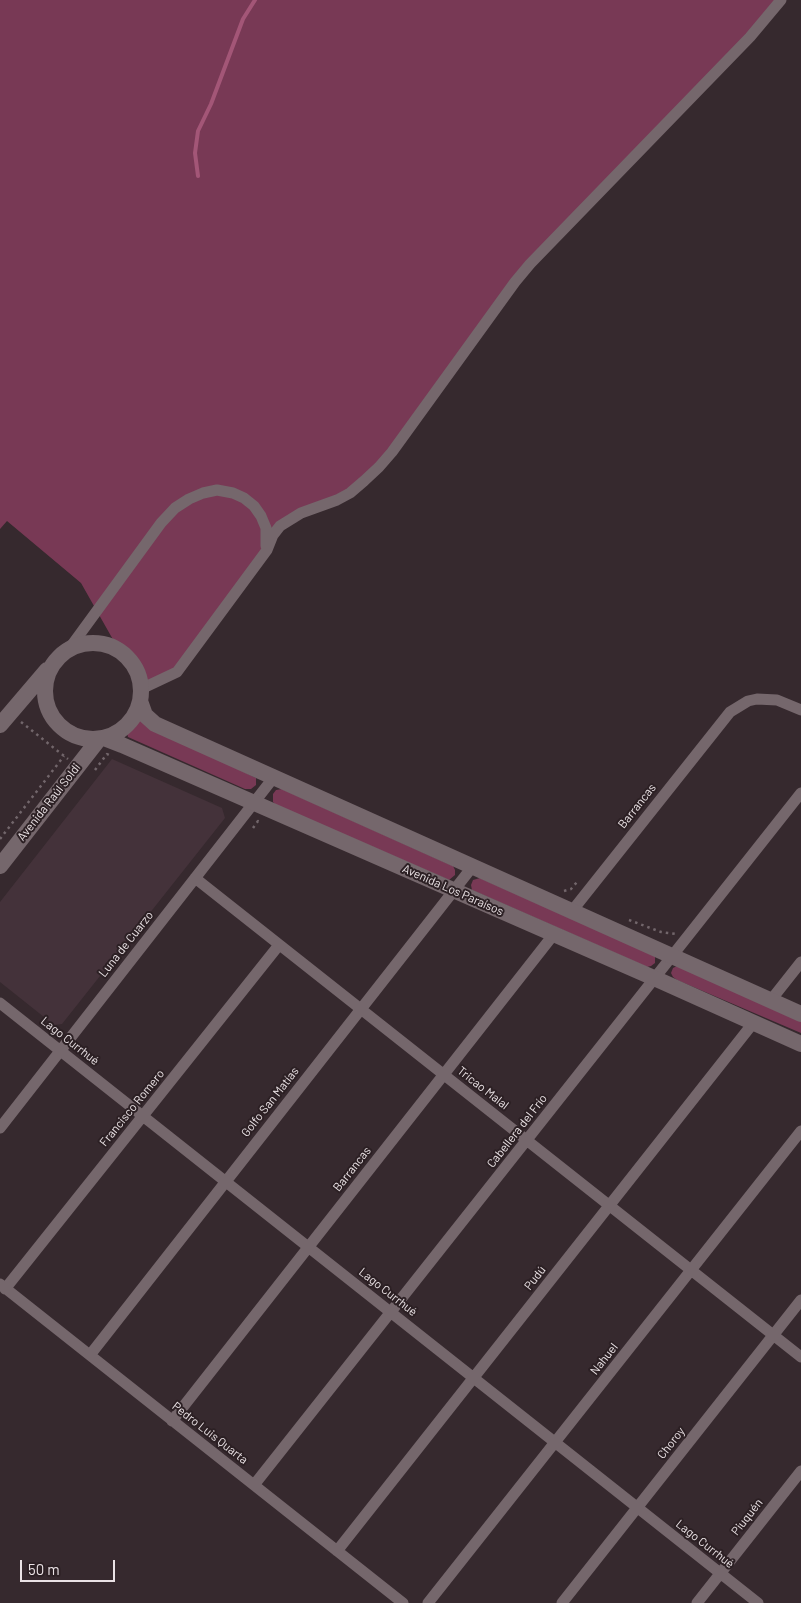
<!DOCTYPE html>
<meta charset="utf-8">
<style>
body{margin:0}
#map{position:relative;width:801px;height:1603px;overflow:hidden;background:#36292e;font-family:Barlow,sans-serif}
canvas{display:block}
.scale{position:absolute;left:20px;top:1560px;width:95px;height:22px;box-sizing:border-box;border:2px solid #eae2e5;border-top:0;padding-left:6px;font-size:15px;line-height:18px;white-space:nowrap;color:#eae2e5;-webkit-text-stroke:4px #2c2024;paint-order:stroke}
</style>
<div id="map">
<canvas width="801" height="1603"></canvas>
<div class="scale">50 m</div>
</div>
<script>
const context = document.querySelector('canvas').getContext('2d');
context.lineJoin = 'round';
function fillPath(path, color) { context.fillStyle = color; context.fill(path, 'evenodd'); }
const toPath = rows => new Path2D(rows.map(r => 'M' + r).join(''));
function strokePath(path, color, width, dash) { context.strokeStyle = color; context.lineWidth = width; context.lineCap = dash ? 'butt' : 'round'; context.setLineDash(dash || []); context.stroke(path); }
function label(font, color, halo, rows, align = 'center') {
  context.font = font + ' Barlow,sans-serif'; context.lineWidth = 4; context.setLineDash([]); context.textBaseline = 'middle'; context.strokeStyle = halo; context.fillStyle = color; for (const [text, x, y, turn = 0] of rows) {
    context.save(); context.translate(x, y); context.rotate((+turn || 0) * Math.PI / 180); context.textAlign = isNaN(turn) ? turn : align; if (halo) context.strokeText(text, 0, 0); context.fillText(text, 0, 0); context.restore();
  }
}
fillPath(toPath([
 [112,759,222,808,225,818,62,1024,54,1025,0,982,0,902]
]), '#44323a');
fillPath(toPath([
 [0,0,781,0,530,264,364,481,289,519,177,672,141,689,81,583,7,521,0,529],
 [139,719,256,778,256,785,251,789,245,789,128,737,127,733,133,728],
 [282,789,453,866,455,870,455,875,449,880,276,805,273,802,273,794,276,790],
 [480,878,655,956,655,963,651,966,647,967,472,890,471,885,473,880],
 [677,966,801,1021,801,1033,677,980,673,977,671,973,673,968]
]), '#783955');
strokePath(toPath([
 [198,176,195,153,198,131,211,104,243,19,255,0]
]), '#a35677', 4);
strokePath(toPath([
 [21,722,68,759],
 [95,770,107,754,109,755],
 [253,828,258,821,259,822],
 [0,839,64,756],
 [564,891,571,889,577,882],
 [629,920,661,932,676,934]
]), '#72666b', 2.5, [2.5, 4]);
strokePath(toPath([
 [69,649,161,523,175,508,189,499,203,493,217,490,233,493,244,498,254,506,261,516,266,528,266,546],
 [141,689,177,672,267,550,273,535,280,526,301,513,337,500,350,493,364,481,379,467,392,452,515,282,530,264,750,37,781,0],
 [195,878,801,1357],
 [572,911,730,712,748,701,757,699,777,700,801,710],
 [771,1000,801,962],
 [0,1003,758,1603],
 [0,1128,274,777],
 [0,1284,403,1603],
 [5,1289,279,945],
 [90,1355,473,866],
 [172,1421,554,934],
 [254,1485,801,793],
 [337,1551,754,1022],
 [428,1603,801,1131],
 [562,1603,801,1300],
 [697,1603,801,1471]
]), '#75676c', 11);
strokePath(toPath([
 '45 691a48 48 0 1 1 96 0a48 48 0 1 1-96 0Z',
 [140,701,145,715,155,724,801,1014],
 [0,725,47,670],
 [104,738,122,745,654,978,801,1044],
 [0,866,99,739]
]), '#75676c', 16);
label('12px', '#eae2e5', '#2c2024', [
 ["Avenida Raúl Soldi",49,802,-52],
 ["Barrancas",637,806,-52],
 ["Avenida Los Paraísos",453,890,24],
 ["Luna de Cuarzo",126,944,-52],
 ["Lago Currhué",70,1041,38],
 ["Tricao Malal",483,1088,38],
 ["Golfo San Matías",270,1102,-52],
 ["Francisco Romero",132,1108,-51],
 ["Cabellera del Frío",517,1131,-52],
 ["Barrancas",352,1169,-52],
 ["Pudú",535,1278,-52],
 ["Lago Currhué",388,1292,38],
 ["Nahuel",604,1359,-52],
 ["Pedro Luis Quarta",210,1433,38],
 ["Choroy",671,1443,-52],
 ["Piuquén",747,1517,-52],
 ["Lago Currhué",705,1544,38]
]);
</script>
